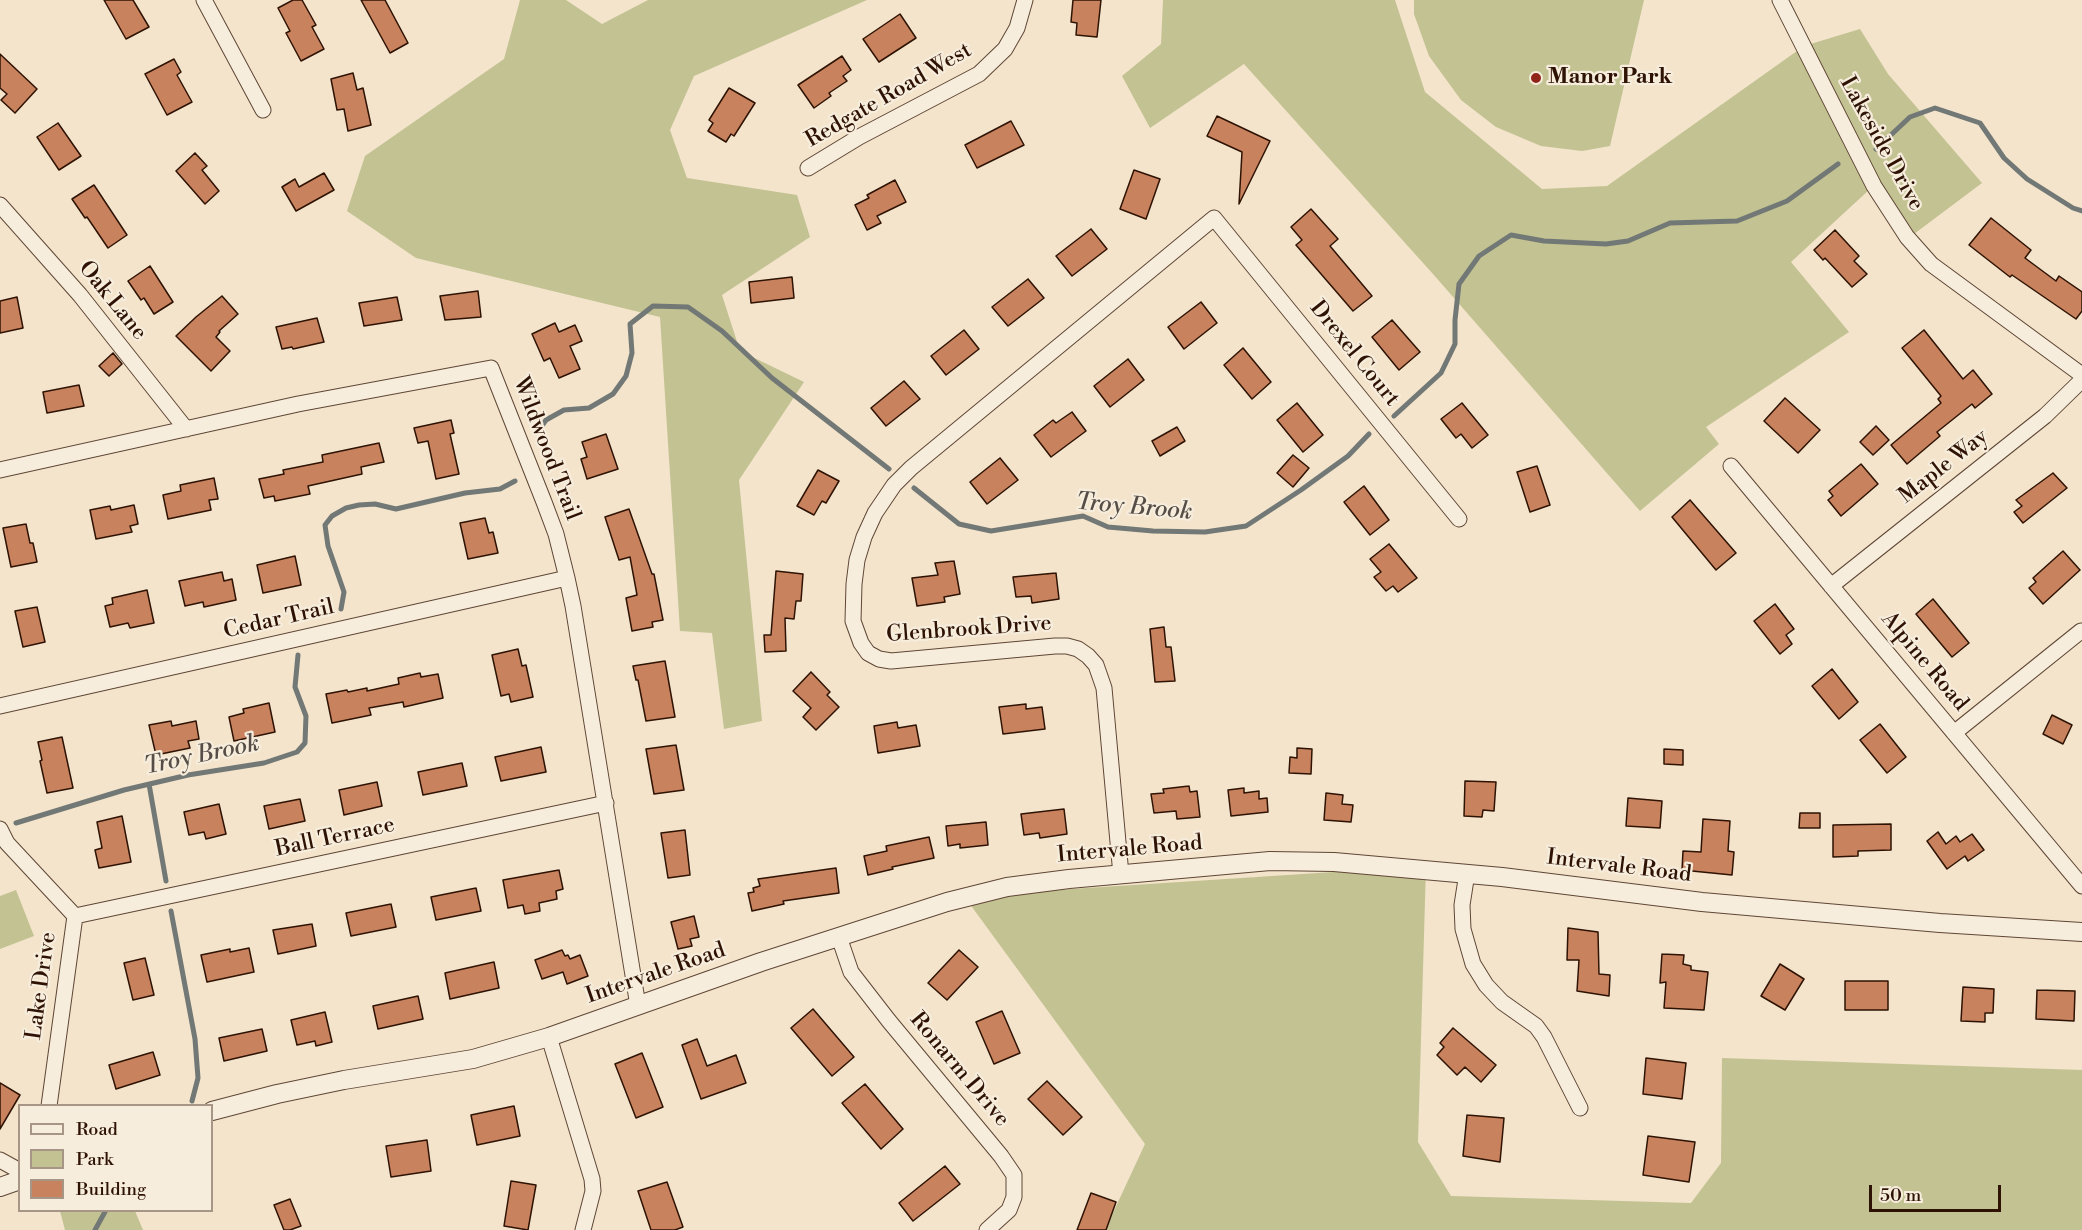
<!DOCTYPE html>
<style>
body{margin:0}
#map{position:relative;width:2082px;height:1230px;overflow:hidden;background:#f3e4cb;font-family:"Libre Bodoni",serif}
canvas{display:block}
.legend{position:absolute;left:18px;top:1104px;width:195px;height:108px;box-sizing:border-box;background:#f7eddd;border:2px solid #a79586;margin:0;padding:8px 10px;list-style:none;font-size:18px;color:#2e1203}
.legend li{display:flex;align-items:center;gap:12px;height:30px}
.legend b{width:30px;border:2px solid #a79586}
.scale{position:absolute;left:1869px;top:1185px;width:132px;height:27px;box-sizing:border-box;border:3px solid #2e1203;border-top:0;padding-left:8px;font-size:18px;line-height:21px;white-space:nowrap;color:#2e1203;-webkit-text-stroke:4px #f7eddd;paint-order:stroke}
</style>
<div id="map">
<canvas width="2082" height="1230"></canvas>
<ul class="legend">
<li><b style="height:8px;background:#f7eddd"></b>Road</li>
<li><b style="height:16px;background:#c3c292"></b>Park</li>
<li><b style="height:16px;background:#c8835e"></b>Building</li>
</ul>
<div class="scale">50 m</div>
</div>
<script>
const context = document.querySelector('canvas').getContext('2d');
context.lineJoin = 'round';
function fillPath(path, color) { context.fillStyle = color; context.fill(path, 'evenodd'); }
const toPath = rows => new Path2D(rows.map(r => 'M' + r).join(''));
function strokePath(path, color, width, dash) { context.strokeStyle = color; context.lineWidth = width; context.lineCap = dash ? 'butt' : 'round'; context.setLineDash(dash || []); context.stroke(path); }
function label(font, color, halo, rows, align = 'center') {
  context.font = font + ' "Libre Bodoni",serif'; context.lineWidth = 4.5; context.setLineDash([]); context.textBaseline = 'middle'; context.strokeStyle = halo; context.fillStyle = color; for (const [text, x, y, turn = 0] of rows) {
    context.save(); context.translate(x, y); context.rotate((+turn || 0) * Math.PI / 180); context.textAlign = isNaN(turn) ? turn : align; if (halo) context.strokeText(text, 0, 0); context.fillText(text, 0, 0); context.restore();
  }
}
fillPath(toPath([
 [520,0,566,0,602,24,648,0,867,0,694,76,670,130,687,178,797,195,810,237,722,295,740,351,804,382,739,480,762,721,724,729,712,633,680,631,660,317,416,258,347,211,365,156,504,59],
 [1163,0,1395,0,1425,92,1542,189,1607,186,1804,46,1860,29,1888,74,1982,183,1906,240,1870,189,1791,262,1849,332,1706,427,1719,444,1640,511,1433,274,1244,64,1150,128,1122,76,1161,44],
 [1414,0,1644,0,1610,146,1582,151,1541,146,1496,127,1461,100,1429,56,1414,14],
 [1426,866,1418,1142,1451,1196,1691,1203,1721,1163,1722,1058,2082,1070,2082,1230,1105,1230,1145,1144,964,896],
 [16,890,34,936,0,949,0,896],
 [60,1211,135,1211,143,1230,65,1230]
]), '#c3c292');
strokePath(toPath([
 [1876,149,1910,117,1935,108,1980,123,2004,158,2027,179,2073,208,2082,211],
 [1394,416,1441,373,1455,344,1455,320,1459,284,1479,256,1511,235,1544,241,1606,244,1628,241,1670,223,1737,221,1787,201,1838,164],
 [539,430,546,420,564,410,589,408,613,394,626,376,632,353,630,324,653,306,688,307,722,331,772,378,889,469],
 [914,488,959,524,991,531,1083,516,1108,527,1153,531,1205,532,1246,526,1301,490,1348,456,1369,434],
 [341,609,344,592,328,546,325,525,332,516,346,508,359,505,375,504,396,509,465,493,500,489,515,481],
 [149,784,166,881],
 [16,823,124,790,188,775,264,763,297,752,305,743,306,716,295,687,298,655],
 [171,911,195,1039,198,1078,192,1101],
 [95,1230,106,1210]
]), '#727875', 5);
const building = toPath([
 [104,0,133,0,149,27,126,39,104,0],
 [293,0,302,0,316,25,312,27,324,49,301,61,286,33,290,31,278,8,293,0],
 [361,0,385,0,408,43,390,53,361,0],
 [1073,0,1101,0,1097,37,1076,35,1077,23,1071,22,1073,0],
 [900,14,916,38,879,62,863,39,900,14],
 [0,54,37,89,15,113,1,100,7,94,0,88,0,54],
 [842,56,851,70,843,76,847,81,829,93,831,96,814,108,798,85,842,56],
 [174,59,181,72,177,75,192,102,167,115,145,74,174,59],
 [353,73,357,90,363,88,371,125,348,131,344,109,337,110,331,79,353,73],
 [729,88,755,103,734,136,731,134,726,142,708,131,713,123,709,120,729,88],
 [1217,116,1270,141,1239,204,1242,152,1207,136,1217,116],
 [1011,121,1024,145,977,168,965,145,1011,121],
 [58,123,81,156,59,170,37,137,58,123],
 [195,153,207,166,202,170,219,191,205,204,176,171,195,153],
 [1134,170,1160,179,1146,219,1120,209,1134,170],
 [324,173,334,190,296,211,282,187,295,179,299,187,324,173],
 [895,180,906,202,877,216,881,223,867,230,855,205,869,198,867,195,895,180],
 [94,185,127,235,108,248,87,217,85,218,72,199,94,185],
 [1311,209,1338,239,1330,246,1372,296,1353,311,1296,245,1302,240,1291,227,1311,209],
 [1991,218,2031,250,2025,258,2056,281,2059,276,2082,292,2082,311,2076,319,2012,275,2010,277,1969,245,1991,218],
 [1091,229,1107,249,1072,276,1056,256,1091,229],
 [1835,230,1859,256,1854,261,1867,274,1852,287,1825,258,1823,260,1814,250,1835,230],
 [150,266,173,302,154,314,144,298,141,300,128,281,150,266],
 [792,277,794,298,751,303,749,282,792,277],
 [1028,279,1044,298,1008,326,992,307,1028,279],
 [478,291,481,317,445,320,440,296,478,291],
 [222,296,238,314,219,331,220,332,216,337,230,351,211,371,176,336,196,317,222,296],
 [17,297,23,328,0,333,0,301,17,297],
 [397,297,402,320,364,326,359,303,397,297],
 [1201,302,1217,323,1184,349,1168,327,1201,302],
 [317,318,324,342,293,349,292,347,282,349,276,327,317,318],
 [1392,320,1420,352,1399,370,1372,337,1392,320],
 [555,323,559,332,575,325,582,341,570,346,580,369,559,378,550,358,544,361,532,334,555,323],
 [964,330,979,349,946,375,931,356,964,330],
 [1924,330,1963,379,1973,370,1992,394,1975,408,1972,404,1937,432,1940,436,1907,464,1891,445,1941,403,1938,399,1941,396,1902,348,1924,330],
 [1243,348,1271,382,1252,399,1224,365,1243,348],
 [113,353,122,364,109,376,99,366,113,353],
 [1128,359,1144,380,1110,407,1094,386,1128,359],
 [904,381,920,399,886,426,871,408,904,381],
 [79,385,84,406,47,413,43,392,79,385],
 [1785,398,1820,430,1798,453,1764,421,1785,398],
 [1297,403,1323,435,1303,452,1277,420,1297,403],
 [1462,403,1488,435,1472,448,1461,434,1456,438,1441,419,1462,403],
 [1072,412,1086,431,1051,457,1034,435,1053,420,1056,423,1072,412],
 [451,420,454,433,450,434,459,474,436,479,428,441,418,443,414,428,451,420],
 [1876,426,1889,440,1873,455,1860,442,1876,426],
 [1177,427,1185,441,1160,456,1152,441,1177,427],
 [606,434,618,469,587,479,581,459,587,457,582,442,606,434],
 [379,443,384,462,361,467,362,474,308,486,310,494,275,501,274,496,264,498,259,479,284,474,283,470,323,462,322,455,379,443],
 [1293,455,1309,468,1293,487,1277,473,1293,455],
 [1000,458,1018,480,987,504,970,482,1000,458],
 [1861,464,1878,484,1841,516,1828,500,1833,496,1829,491,1861,464],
 [1537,466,1550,505,1530,512,1517,472,1537,466],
 [818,470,839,481,826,503,822,501,814,515,797,506,818,470],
 [2053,473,2067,488,2023,523,2014,512,2022,506,2016,500,2053,473],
 [214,478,218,499,209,500,211,510,168,519,163,495,181,491,180,485,214,478],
 [1364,486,1389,520,1370,535,1344,502,1364,486],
 [1690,500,1736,553,1716,570,1672,517,1690,500],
 [134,505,138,524,130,526,132,532,96,539,90,510,110,506,111,510,134,505],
 [629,509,652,574,654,574,663,620,652,622,653,627,632,631,626,598,637,595,630,557,619,560,605,517,629,509],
 [485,518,489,533,493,532,498,553,468,559,460,523,485,518],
 [26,524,30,543,33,543,37,562,11,567,3,528,26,524],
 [1389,544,1417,578,1398,592,1393,586,1386,591,1374,577,1381,572,1370,559,1389,544],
 [2063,551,2080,570,2043,604,2029,588,2036,582,2033,578,2063,551],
 [295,556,301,585,263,593,257,565,295,556],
 [954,561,960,594,944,597,945,602,917,606,912,578,938,575,935,563,954,561],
 [776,571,803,574,801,601,796,601,794,619,785,618,786,651,765,652,764,635,771,635,776,571],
 [222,572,224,581,232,579,236,600,204,607,203,602,185,606,179,581,222,572],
 [1056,573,1059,599,1032,603,1031,596,1016,597,1013,577,1056,573],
 [147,590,154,623,130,628,128,623,110,627,105,606,113,604,112,598,147,590],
 [1933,599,1969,643,1952,657,1916,614,1933,599],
 [1775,604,1794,629,1786,635,1792,644,1780,654,1754,621,1775,604],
 [37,607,45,642,23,647,15,611,37,607],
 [1164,627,1166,647,1171,647,1175,681,1155,682,1150,629,1164,627],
 [518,649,522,666,526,665,533,697,511,702,509,694,501,696,492,655,518,649],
 [665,661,675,717,646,721,638,680,636,680,633,666,665,661],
 [1832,669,1858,702,1839,719,1812,686,1832,669],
 [811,672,830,692,827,695,839,707,816,730,803,717,811,708,793,691,811,672],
 [420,673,421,677,438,674,443,698,404,707,403,702,369,708,371,715,332,723,326,694,347,690,348,692,367,688,367,691,399,684,398,678,420,673],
 [269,703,275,732,234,741,229,717,244,713,243,709,269,703],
 [1026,704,1026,709,1042,707,1045,729,1003,734,999,707,1026,704],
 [2052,715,2072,725,2063,744,2043,734,2052,715],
 [171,721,172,726,196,721,199,739,188,741,190,748,156,755,149,725,171,721],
 [897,722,898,728,916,725,920,746,878,753,874,726,897,722],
 [1880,724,1906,757,1887,773,1860,740,1880,724],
 [62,737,73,788,47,793,40,761,42,760,38,742,62,737],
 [676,745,684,790,654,794,646,749,676,745],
 [541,747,546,772,501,781,495,757,541,747],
 [1297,748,1312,749,1311,774,1289,773,1290,757,1297,758,1297,748],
 [1664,749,1683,750,1683,765,1664,764,1664,749],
 [462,763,467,786,423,795,418,772,462,763],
 [1465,781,1496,782,1494,811,1483,810,1482,817,1464,816,1465,781],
 [377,782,382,806,344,815,339,790,377,782],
 [1189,786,1190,792,1197,791,1200,817,1177,819,1176,811,1154,813,1151,794,1164,793,1163,789,1189,786],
 [1244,788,1244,793,1259,791,1259,799,1267,798,1268,812,1231,816,1228,790,1244,788],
 [1326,793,1343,795,1342,804,1353,805,1351,822,1324,820,1326,793],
 [1628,798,1662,801,1660,828,1626,826,1628,798],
 [300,799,305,821,269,829,264,806,300,799],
 [219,804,226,834,206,839,204,832,189,835,184,812,219,804],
 [1064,809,1067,834,1040,838,1039,833,1024,835,1021,814,1064,809],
 [1800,813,1820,813,1820,828,1799,828,1800,813],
 [122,816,131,862,99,868,95,850,102,848,97,822,122,816],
 [1703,819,1730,821,1728,851,1734,852,1732,875,1682,870,1683,851,1701,852,1703,819],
 [986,822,988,845,960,848,960,844,948,846,946,826,986,822],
 [1891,824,1891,850,1858,851,1858,856,1833,857,1833,825,1891,824],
 [685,830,690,875,668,878,661,833,685,830],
 [1938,832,1946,844,1956,836,1960,842,1972,834,1984,850,1968,861,1965,856,1947,869,1927,841,1938,832],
 [929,837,934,858,892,867,893,869,868,875,864,856,887,851,886,846,929,837],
 [836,868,839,893,783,901,784,904,752,911,748,893,754,892,753,888,760,886,758,879,836,868],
 [559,870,563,889,556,891,557,899,539,903,540,911,525,914,523,905,508,908,503,880,559,870],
 [476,888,481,911,436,920,431,897,476,888],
 [391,904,396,927,351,936,346,913,391,904],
 [694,916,699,937,690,939,692,946,678,949,671,922,694,916],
 [312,924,316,946,278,954,273,930,312,924],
 [1568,928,1598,932,1599,974,1610,975,1609,996,1577,991,1579,960,1567,960,1568,928],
 [249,948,254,972,207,982,201,955,230,949,230,952,249,948],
 [562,950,565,956,568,955,570,959,580,955,588,976,567,984,563,972,542,979,535,960,562,950],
 [959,950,978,967,947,1000,928,983,959,950],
 [1662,954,1684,955,1683,964,1691,966,1691,970,1708,972,1704,1010,1664,1008,1666,982,1660,983,1662,954],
 [145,958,154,995,133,1000,124,963,145,958],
 [494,962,499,988,450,999,445,973,494,962],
 [1780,964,1804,979,1785,1010,1761,996,1780,964],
 [1845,981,1888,981,1888,1010,1845,1010,1845,981],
 [1963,987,1994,989,1993,1013,1985,1013,1985,1022,1961,1021,1963,987],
 [2037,990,2075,991,2074,1021,2036,1019,2037,990],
 [418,996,423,1019,378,1029,373,1006,418,996],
 [813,1009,854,1057,832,1076,791,1028,813,1009],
 [1002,1011,1020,1053,994,1064,976,1022,1002,1011],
 [325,1012,332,1042,316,1046,315,1041,297,1045,291,1020,325,1012],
 [1453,1028,1496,1065,1481,1082,1465,1067,1457,1075,1437,1055,1444,1047,1440,1043,1453,1028],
 [262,1029,267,1051,224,1061,219,1038,262,1029],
 [697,1039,707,1066,736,1055,746,1083,701,1099,682,1045,697,1039],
 [153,1052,160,1075,116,1089,109,1065,153,1052],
 [642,1053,663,1107,636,1118,615,1064,642,1053],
 [1646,1058,1686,1063,1682,1099,1643,1094,1646,1058],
 [1047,1081,1082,1117,1063,1135,1028,1099,1047,1081],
 [0,1083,20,1095,0,1129,0,1083],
 [865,1084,903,1129,881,1149,842,1103,865,1084],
 [514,1106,520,1136,477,1145,471,1115,514,1106],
 [1467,1115,1504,1118,1500,1162,1463,1156,1467,1115],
 [1648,1136,1695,1142,1689,1182,1643,1175,1648,1136],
 [427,1140,431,1171,391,1177,386,1146,427,1140],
 [945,1166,960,1184,913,1221,899,1203,945,1166],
 [511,1181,536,1185,528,1230,504,1226,511,1181],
 [667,1182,683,1227,675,1230,651,1230,638,1191,667,1182],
 [1091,1193,1116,1202,1106,1230,1077,1230,1091,1193],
 [290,1199,301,1226,290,1230,284,1230,274,1205,290,1199]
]);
fillPath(building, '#c8835e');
strokePath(building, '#2e1203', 1.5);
const minor = toPath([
 [204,0,263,110],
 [1780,0,1874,186,1907,237,1931,264,2082,375],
 [808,168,859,137,979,74,1005,49,1017,28,1025,0],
 [0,205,80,295,186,429],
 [1731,466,2082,886],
 [0,470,298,404,491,368,544,502,556,534,567,578,573,606,638,1006],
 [1831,586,2045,416,2082,380],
 [0,706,567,578],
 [1954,733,2081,631],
 [0,829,7,843,75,916,49,1106],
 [1467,873,1462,905,1463,929,1473,964,1486,985,1502,1002,1536,1026,1544,1037,1580,1108],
 [1121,875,1104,688,1096,665,1088,656,1078,649,1067,646,1055,646,891,661,879,659,868,653,861,643,853,621,854,584,857,560,864,537,875,513,894,485,911,468,1214,218,1459,519],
 [75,916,606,803],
 [839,937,851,972,889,1021,1001,1156,1014,1175,1014,1197,1009,1210,987,1230],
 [549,1037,592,1179,593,1191,583,1230],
 [0,1160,20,1171]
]);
const tertiary = toPath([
 [212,1111,277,1094,344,1080,473,1059,549,1037,761,962,947,902,1007,887,1069,879,1270,861,1334,862,1502,877,1702,902,1940,923,2082,932],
 [0,1187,20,1180]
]);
strokePath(minor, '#5f4635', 17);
strokePath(tertiary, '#5f4635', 20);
strokePath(minor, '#f7eddd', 15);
strokePath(tertiary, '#f7eddd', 18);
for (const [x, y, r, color] of [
 [1536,78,6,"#8f2418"]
]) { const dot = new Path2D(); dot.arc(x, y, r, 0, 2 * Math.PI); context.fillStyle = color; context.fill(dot); strokePath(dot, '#f7eddd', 2); }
label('bold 22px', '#2e1203', '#f7eddd', [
 ["Manor Park",1548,78]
], 'left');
label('22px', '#2e1203', '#f7eddd', [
 ["Redgate Road West",889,96,-30],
 ["Lakeside Drive",1881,144,61],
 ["Oak Lane",112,301,51],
 ["Drexel Court",1354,354,51],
 ["Wildwood Trail",546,449,69],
 ["Maple Way",1944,467,-38],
 ["Cedar Trail",279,620,-13],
 ["Glenbrook Drive",969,630,-4],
 ["Alpine Road",1924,662,50],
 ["Ball Terrace",335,838,-12],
 ["Intervale Road",1130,850,-5],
 ["Intervale Road",1619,867,7],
 ["Intervale Road",656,974,-19],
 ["Lake Drive",42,986,-82],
 ["Ronarm Drive",959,1070,50]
]);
label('italic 24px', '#564e46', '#f7eddd', [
 ["Troy Brook",1134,508,5],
 ["Troy Brook",202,756,-12]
]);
</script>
